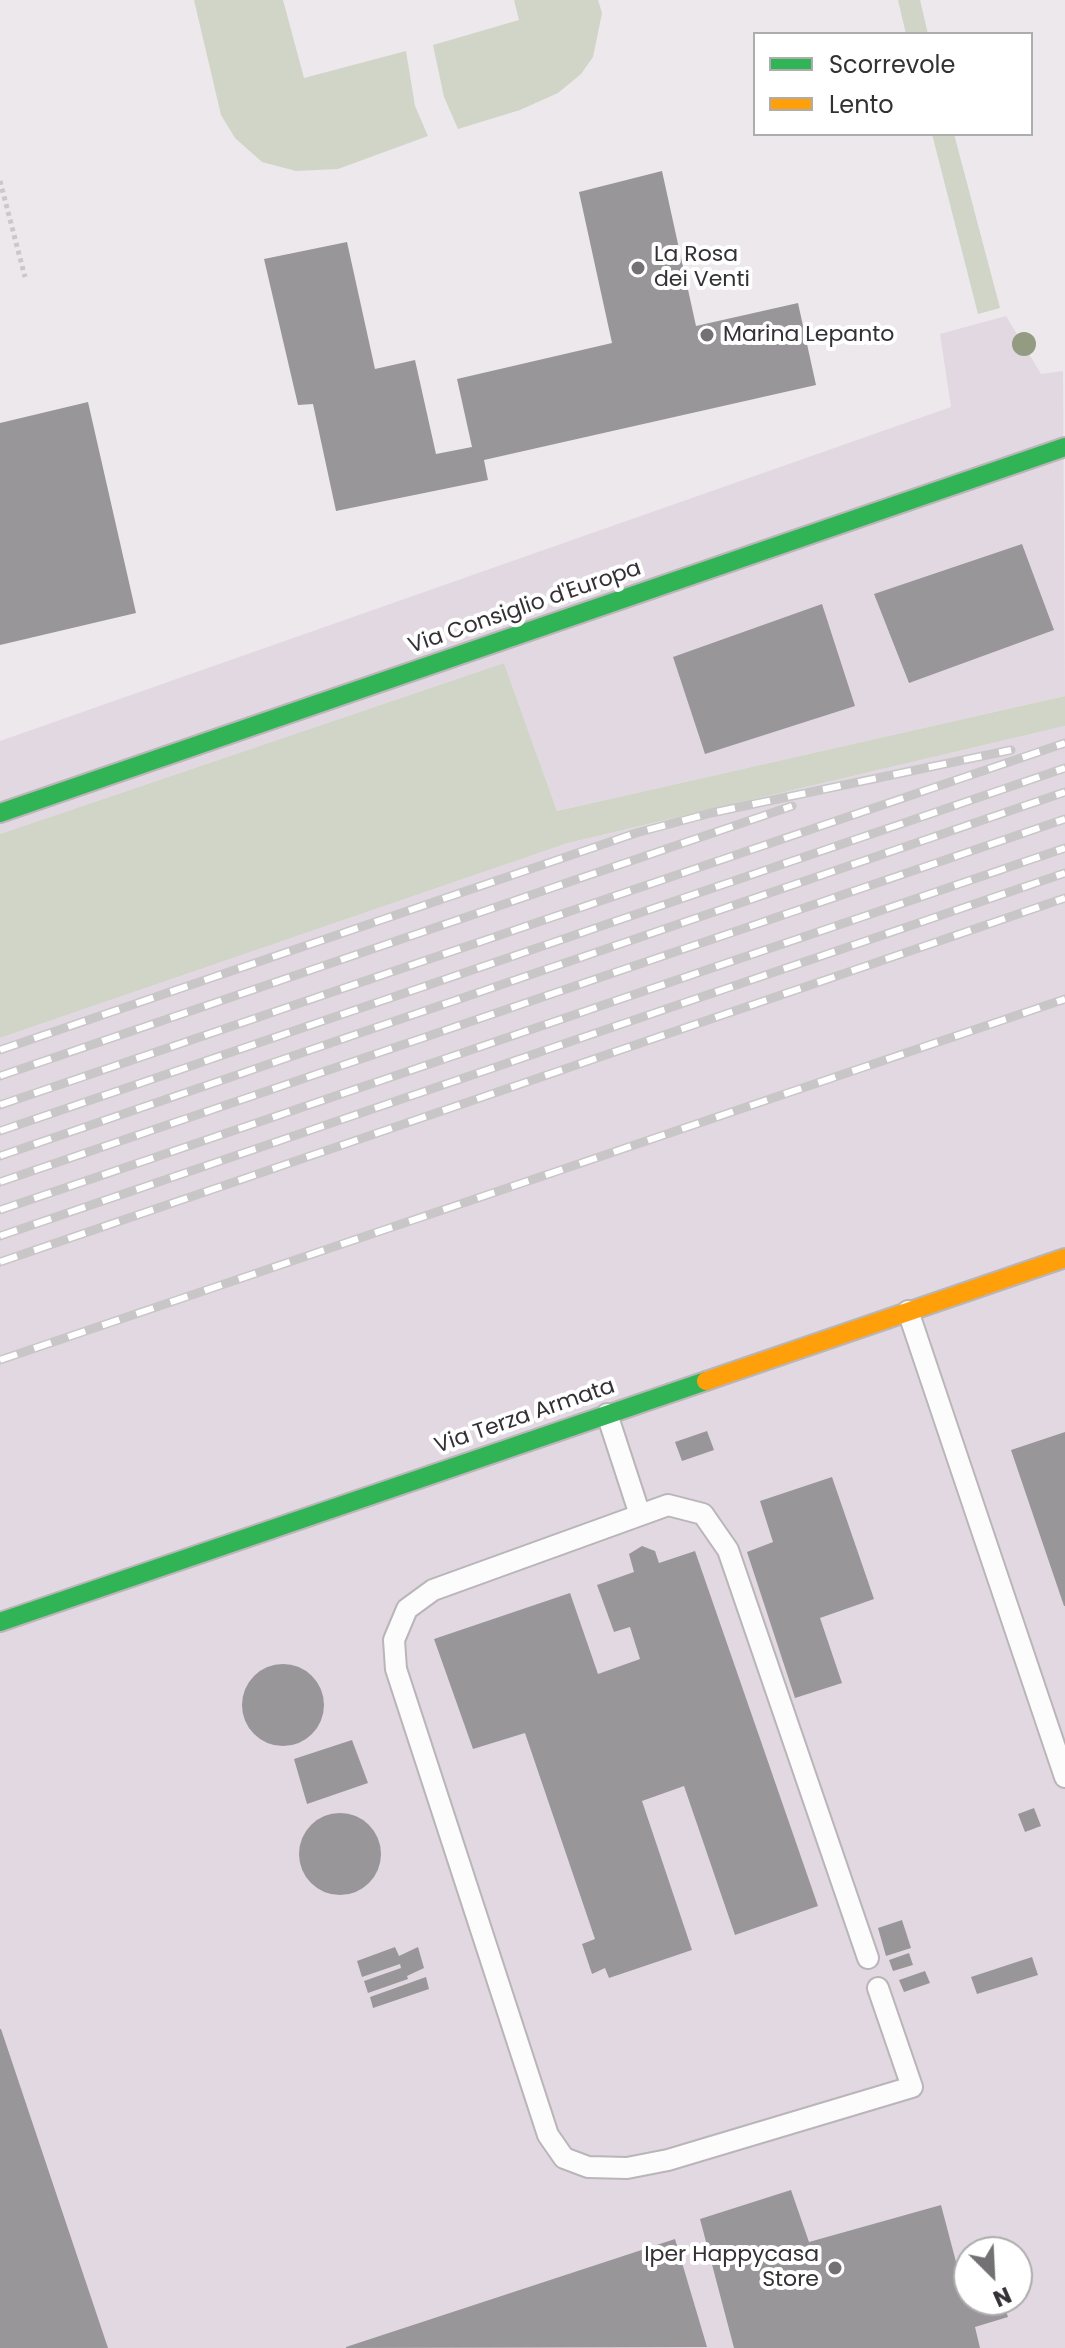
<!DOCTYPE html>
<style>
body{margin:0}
#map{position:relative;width:1065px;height:2348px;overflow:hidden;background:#ede8ec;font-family:Poppins,sans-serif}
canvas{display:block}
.legend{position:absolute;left:753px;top:32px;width:280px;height:104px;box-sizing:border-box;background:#fff;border:2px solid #adadad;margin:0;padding:10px 14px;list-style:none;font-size:24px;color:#333133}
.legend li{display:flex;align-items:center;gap:16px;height:40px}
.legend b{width:40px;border:2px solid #adadad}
.north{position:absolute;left:953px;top:2236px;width:80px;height:80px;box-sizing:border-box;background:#fff;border:2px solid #adadad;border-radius:50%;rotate:156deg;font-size:22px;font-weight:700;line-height:32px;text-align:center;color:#333133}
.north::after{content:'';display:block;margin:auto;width:28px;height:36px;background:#747174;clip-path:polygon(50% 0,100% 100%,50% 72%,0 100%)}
</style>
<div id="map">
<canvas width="1065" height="2348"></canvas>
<ul class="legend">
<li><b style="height:10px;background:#30b455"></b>Scorrevole</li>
<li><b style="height:10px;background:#ff9f0a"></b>Lento</li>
</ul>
<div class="north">N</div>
</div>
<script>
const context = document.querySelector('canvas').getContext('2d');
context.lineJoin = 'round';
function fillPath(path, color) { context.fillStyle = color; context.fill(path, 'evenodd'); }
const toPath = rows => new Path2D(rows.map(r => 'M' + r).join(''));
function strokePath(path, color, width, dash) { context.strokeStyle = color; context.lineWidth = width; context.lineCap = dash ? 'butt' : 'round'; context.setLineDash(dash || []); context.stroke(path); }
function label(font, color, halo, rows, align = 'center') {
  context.font = font + ' Poppins,sans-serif'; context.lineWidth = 8; context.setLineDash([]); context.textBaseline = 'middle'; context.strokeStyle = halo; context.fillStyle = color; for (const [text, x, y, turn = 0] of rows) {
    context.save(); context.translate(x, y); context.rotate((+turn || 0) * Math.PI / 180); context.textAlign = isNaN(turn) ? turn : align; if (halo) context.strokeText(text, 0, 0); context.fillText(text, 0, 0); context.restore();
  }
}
fillPath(toPath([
 [1006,316,1041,374,1063,371,1065,696,557,811,504,663,0,834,0,741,951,407,940,334],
 [1065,726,1065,2348,0,2348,0,1038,568,843],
 [969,2252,1017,2252,1017,2300,969,2300]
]), '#e2d8e1');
fillPath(toPath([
 [194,0,283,0,304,78,406,51,415,106,428,136,338,169,296,171,262,162,235,138,221,115],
 [514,0,598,0,602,13,593,57,581,74,558,93,520,110,458,129,444,97,433,45,519,20],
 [898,0,920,0,928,34,906,34],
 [932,134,954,134,1000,308,978,314],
 [504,663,557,811,1065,696,1065,726,568,843,0,1038,0,834]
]), '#d0d5c8');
fillPath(toPath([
 [662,171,696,326,798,303,816,385,484,460,488,480,336,511,313,404,298,405,264,259,347,242,375,369,415,360,436,454,472,447,457,379,612,343,579,192],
 [88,402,136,613,0,645,0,423],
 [1022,544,1054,630,909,683,874,594],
 [822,604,855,706,705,754,673,657],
 [707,1431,714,1450,682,1461,675,1442],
 [1065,1432,1065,1606,1064,1606,1011,1450],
 [832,1477,874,1599,820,1618,842,1683,795,1698,747,1552,773,1542,760,1501],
 [642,1546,655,1551,659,1563,695,1551,818,1906,735,1935,684,1786,642,1801,692,1950,609,1978,605,1968,592,1974,582,1944,595,1939,525,1733,473,1749,434,1639,570,1593,598,1674,640,1659,630,1627,614,1632,597,1585,634,1572,629,1554],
 '242 1705a41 41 0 1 1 82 0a41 41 0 1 1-82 0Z',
 [352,1740,368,1783,307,1804,294,1759],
 [1034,1808,1041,1826,1025,1832,1018,1814],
 '299 1854a41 41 0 1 1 82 0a41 41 0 1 1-82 0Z',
 [902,1920,911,1948,886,1956,878,1928],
 [395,1947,399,1956,418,1947,424,1968,407,1976,408,1979,368,1993,364,1981,401,1968,400,1964,362,1977,357,1961],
 [909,1953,913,1965,893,1971,889,1960],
 [1032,1957,1038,1975,977,1994,971,1977],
 [925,1971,930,1983,904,1992,899,1980],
 [426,1977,429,1989,373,2008,370,1997],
 [0,2029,1,2029,108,2348,0,2348],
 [791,2190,809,2242,941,2205,965,2296,969,2295,969,2300,1002,2300,1008,2317,975,2327,980,2348,734,2348,700,2219],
 [675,2239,707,2347,346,2348,346,2347]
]), '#999699');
const lane = toPath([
 [908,1311,1065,1777],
 [607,1414,640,1515],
 [868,1958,728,1550,703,1514,668,1505,433,1590,407,1609,394,1640,396,1669,548,2135,564,2158,588,2167,627,2168,668,2160,912,2087,878,1988]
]);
const fast = toPath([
 [0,813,1065,447],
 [0,1622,706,1381]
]);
const slow = toPath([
 [706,1381,1065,1258]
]);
strokePath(lane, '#b9b5b8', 24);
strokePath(fast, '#b9b5b8', 22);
strokePath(slow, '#b9b5b8', 22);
strokePath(toPath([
 [0,181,25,277]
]), '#cac9ca', 5, [4, 4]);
strokePath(lane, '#fcfcfc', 20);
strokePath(fast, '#30b455', 18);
strokePath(slow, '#ff9f0a', 18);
const rail = toPath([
 [0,1050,636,833,711,813,1011,750],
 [0,1076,792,806],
 [0,1105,1065,743],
 [0,1131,1065,768],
 [0,1156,1065,792],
 [0,1182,1065,819],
 [0,1210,1065,848],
 [0,1236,1065,873],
 [0,1262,1065,898],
 [0,1360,1065,999]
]);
strokePath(rail, '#c8c6c7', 9);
strokePath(rail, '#fff', 6, [18]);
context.fillStyle = '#939b82';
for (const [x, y] of [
 [1024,344]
]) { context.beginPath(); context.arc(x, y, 12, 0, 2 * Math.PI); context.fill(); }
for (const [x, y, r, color] of [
 [638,268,8,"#747174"],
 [707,335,8,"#747174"],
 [835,2268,8,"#747174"]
]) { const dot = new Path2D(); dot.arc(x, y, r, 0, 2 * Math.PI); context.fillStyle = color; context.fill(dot); strokePath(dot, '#fff', 3); }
label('22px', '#333133', '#fff', [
 ["La Rosa",654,255],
 ["dei Venti",654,280],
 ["Marina Lepanto",723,335],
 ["Iper Happycasa",819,2255,"right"],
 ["Store",819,2280,"right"]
], 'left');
label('22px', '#333133', '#fff', [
 ["Via Consiglio d'Europa",525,608,-19],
 ["Via Terza Armata",525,1417,-19]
]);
</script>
